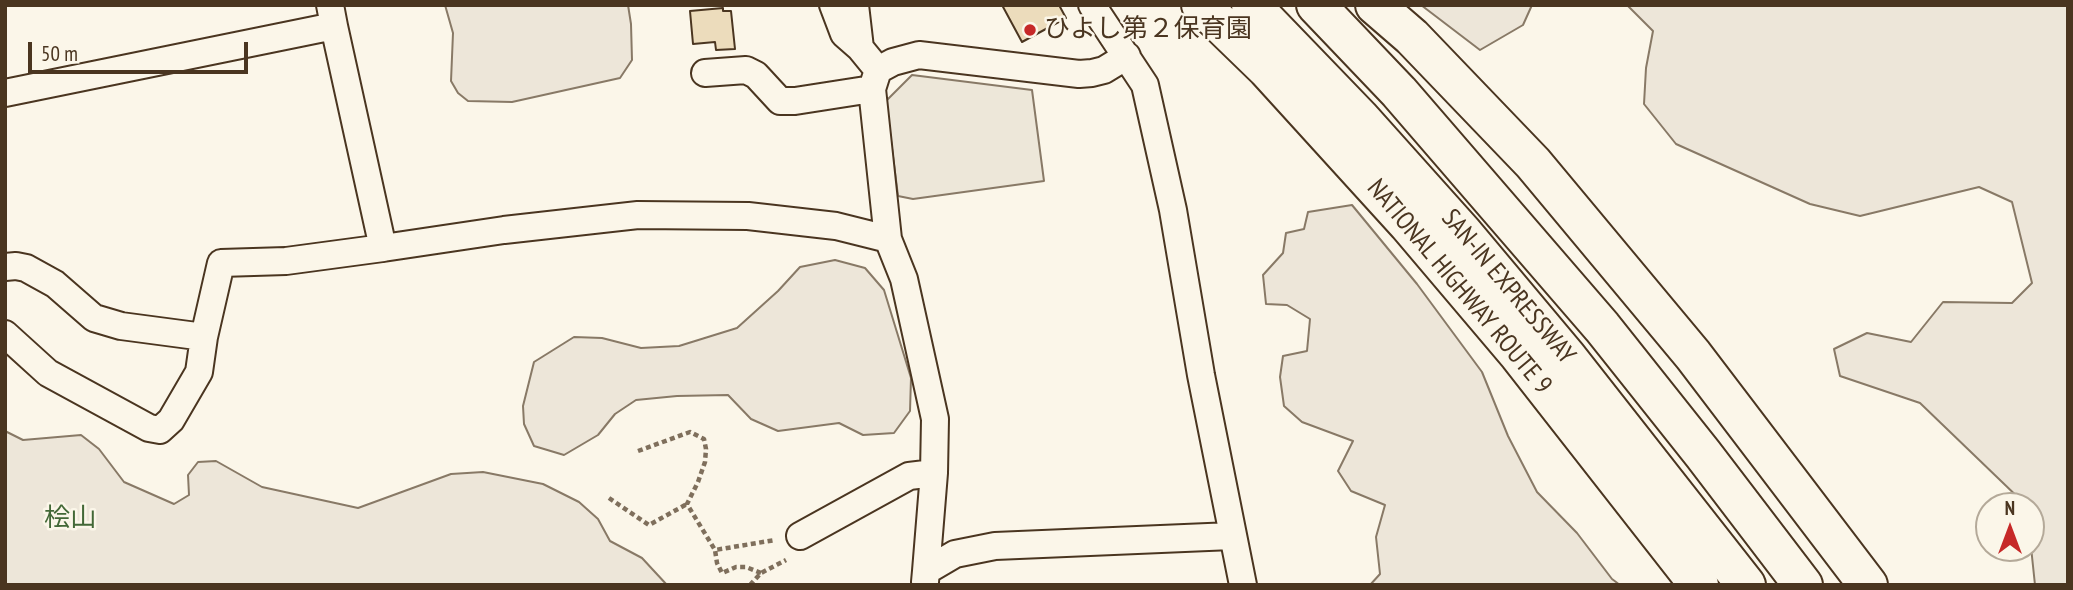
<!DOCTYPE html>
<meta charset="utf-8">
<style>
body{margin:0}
#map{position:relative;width:2073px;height:590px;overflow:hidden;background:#fbf6e9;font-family:"PT Sans Narrow",sans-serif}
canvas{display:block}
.frame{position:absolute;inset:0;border:7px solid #4a3520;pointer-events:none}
.north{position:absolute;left:1975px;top:492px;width:70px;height:70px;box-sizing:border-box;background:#fbf6e9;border:2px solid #b4a999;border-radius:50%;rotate:0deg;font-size:19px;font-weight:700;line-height:28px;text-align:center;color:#4a3520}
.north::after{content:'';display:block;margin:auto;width:24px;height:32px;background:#c62828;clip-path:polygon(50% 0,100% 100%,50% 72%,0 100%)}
.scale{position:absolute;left:28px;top:42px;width:220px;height:32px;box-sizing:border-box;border:4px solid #4a3520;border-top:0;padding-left:9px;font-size:21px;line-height:24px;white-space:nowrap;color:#4a3520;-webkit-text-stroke:5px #fbf6e9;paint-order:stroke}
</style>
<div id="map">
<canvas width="2073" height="590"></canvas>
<div class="frame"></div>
<div class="north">N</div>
<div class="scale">50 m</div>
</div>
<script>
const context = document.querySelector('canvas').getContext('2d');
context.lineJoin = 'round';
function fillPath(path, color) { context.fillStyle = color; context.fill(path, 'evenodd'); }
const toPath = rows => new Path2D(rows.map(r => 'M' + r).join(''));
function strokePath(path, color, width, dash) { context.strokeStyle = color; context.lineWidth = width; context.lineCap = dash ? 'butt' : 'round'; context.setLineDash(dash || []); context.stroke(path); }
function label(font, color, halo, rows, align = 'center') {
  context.font = font + ' "PT Sans Narrow","Noto Sans JP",sans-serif'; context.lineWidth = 5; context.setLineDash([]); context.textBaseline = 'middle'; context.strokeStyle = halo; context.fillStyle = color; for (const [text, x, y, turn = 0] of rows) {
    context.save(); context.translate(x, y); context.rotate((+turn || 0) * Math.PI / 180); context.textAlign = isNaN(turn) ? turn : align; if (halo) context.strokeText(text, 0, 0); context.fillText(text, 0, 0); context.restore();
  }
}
const green = toPath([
 [445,5,628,5,631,24,632,60,620,78,512,102,468,101,458,93,451,81,453,33,445,5],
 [1421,5,1532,5,1523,25,1480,50,1421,5],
 [1627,5,2068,5,2068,585,2035,585,2031,547,2031,506,2027,506,1920,403,1840,376,1834,349,1867,333,1911,342,1943,302,2012,303,2032,283,2012,202,1979,187,1860,216,1810,204,1676,144,1644,104,1646,68,1653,31,1627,5],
 [1352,205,1417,284,1482,372,1508,436,1537,492,1577,533,1612,579,1620,585,1370,585,1380,574,1376,537,1385,505,1351,491,1338,471,1353,441,1302,422,1284,406,1280,377,1283,356,1307,351,1310,319,1287,305,1266,304,1263,275,1283,253,1286,233,1304,229,1308,212,1352,205],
 [835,260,865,268,884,290,911,378,910,411,894,433,863,435,839,423,778,431,751,419,728,395,677,396,636,400,615,414,598,435,564,455,534,446,524,424,523,406,534,362,574,337,602,338,641,348,679,346,737,328,778,291,800,267,835,260],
 [5,431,23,440,81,435,99,449,124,482,174,504,189,495,188,475,198,462,216,461,262,487,358,508,451,474,483,472,543,484,579,502,598,519,610,541,642,558,667,585,5,585,5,431]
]);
fillPath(green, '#ede6d9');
strokePath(green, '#887966', 2);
const parking = toPath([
 [912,75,1032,90,1044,181,913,199,898,196,886,101,912,75]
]);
fillPath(parking, '#ede7d9');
strokePath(parking, '#887966', 2);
const building = toPath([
 [1002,5,1059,5,1066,18,1022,42,1002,5],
 [723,8,723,11,731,11,735,49,716,50,715,42,693,44,690,11,723,8]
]);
fillPath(building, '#ecdcbc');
strokePath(building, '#4a3520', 2);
const street = toPath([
 [833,5,844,34,860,48],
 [855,5,860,48,878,70],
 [1092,5,1145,85,1173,210,1201,375,1243,585],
 [705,73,746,70,756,75,780,101,795,101,872,89],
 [5,93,334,26,330,5],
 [383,248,504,230,638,215,748,216,836,226,888,239],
 [5,267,16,266,26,268,55,284,94,318,121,326,204,337],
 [5,334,48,373,149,428,160,430,171,420,199,372,204,337,221,263,286,261,383,248,334,26],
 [800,536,909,476,934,473],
 [926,571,934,473,935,419,904,279,888,239,872,89,878,70,893,62,919,55,1079,74,1092,73,1104,70,1127,56],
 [925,582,926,571,955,554,995,546,1232,536]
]);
const highway = toPath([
 [1201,5,1267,69,1408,224,1519,355,1699,585],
 [1251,5,1360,118,1463,233,1567,357,1746,585],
 [1316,5,1399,92,1602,327,1703,454,1803,585],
 [1375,5,1412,37,1533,163,1693,355,1868,585]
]);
strokePath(street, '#4a3520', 30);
strokePath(highway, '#4a3520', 42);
strokePath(toPath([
 [638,451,690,432,704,439,706,449,705,462,698,482,687,504,715,550],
 [609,498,649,525,687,504],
 [761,573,746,567,736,567,722,573,717,563,715,550,775,540],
 [750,585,761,573,786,560]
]), '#7f6f5c', 4.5, [5, 3.5]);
strokePath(street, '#fbf6e9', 26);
strokePath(highway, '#fbf6e9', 38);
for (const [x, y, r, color] of [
 [1030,30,7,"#c62828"]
]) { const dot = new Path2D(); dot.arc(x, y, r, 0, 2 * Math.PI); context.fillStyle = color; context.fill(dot); strokePath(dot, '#fbf6e9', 2.5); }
label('26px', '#4a3520', '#fbf6e9', [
 ["ひよし第２保育園",1044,30]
], 'left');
label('26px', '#4a3520', '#fbf6e9', [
 ["NATIONAL HIGHWAY ROUTE 9",1459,287,50],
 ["SAN-IN EXPRESSWAY",1508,287,50]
]);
label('26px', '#436837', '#fbf6e9', [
 ["桧山",70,519]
]);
</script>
